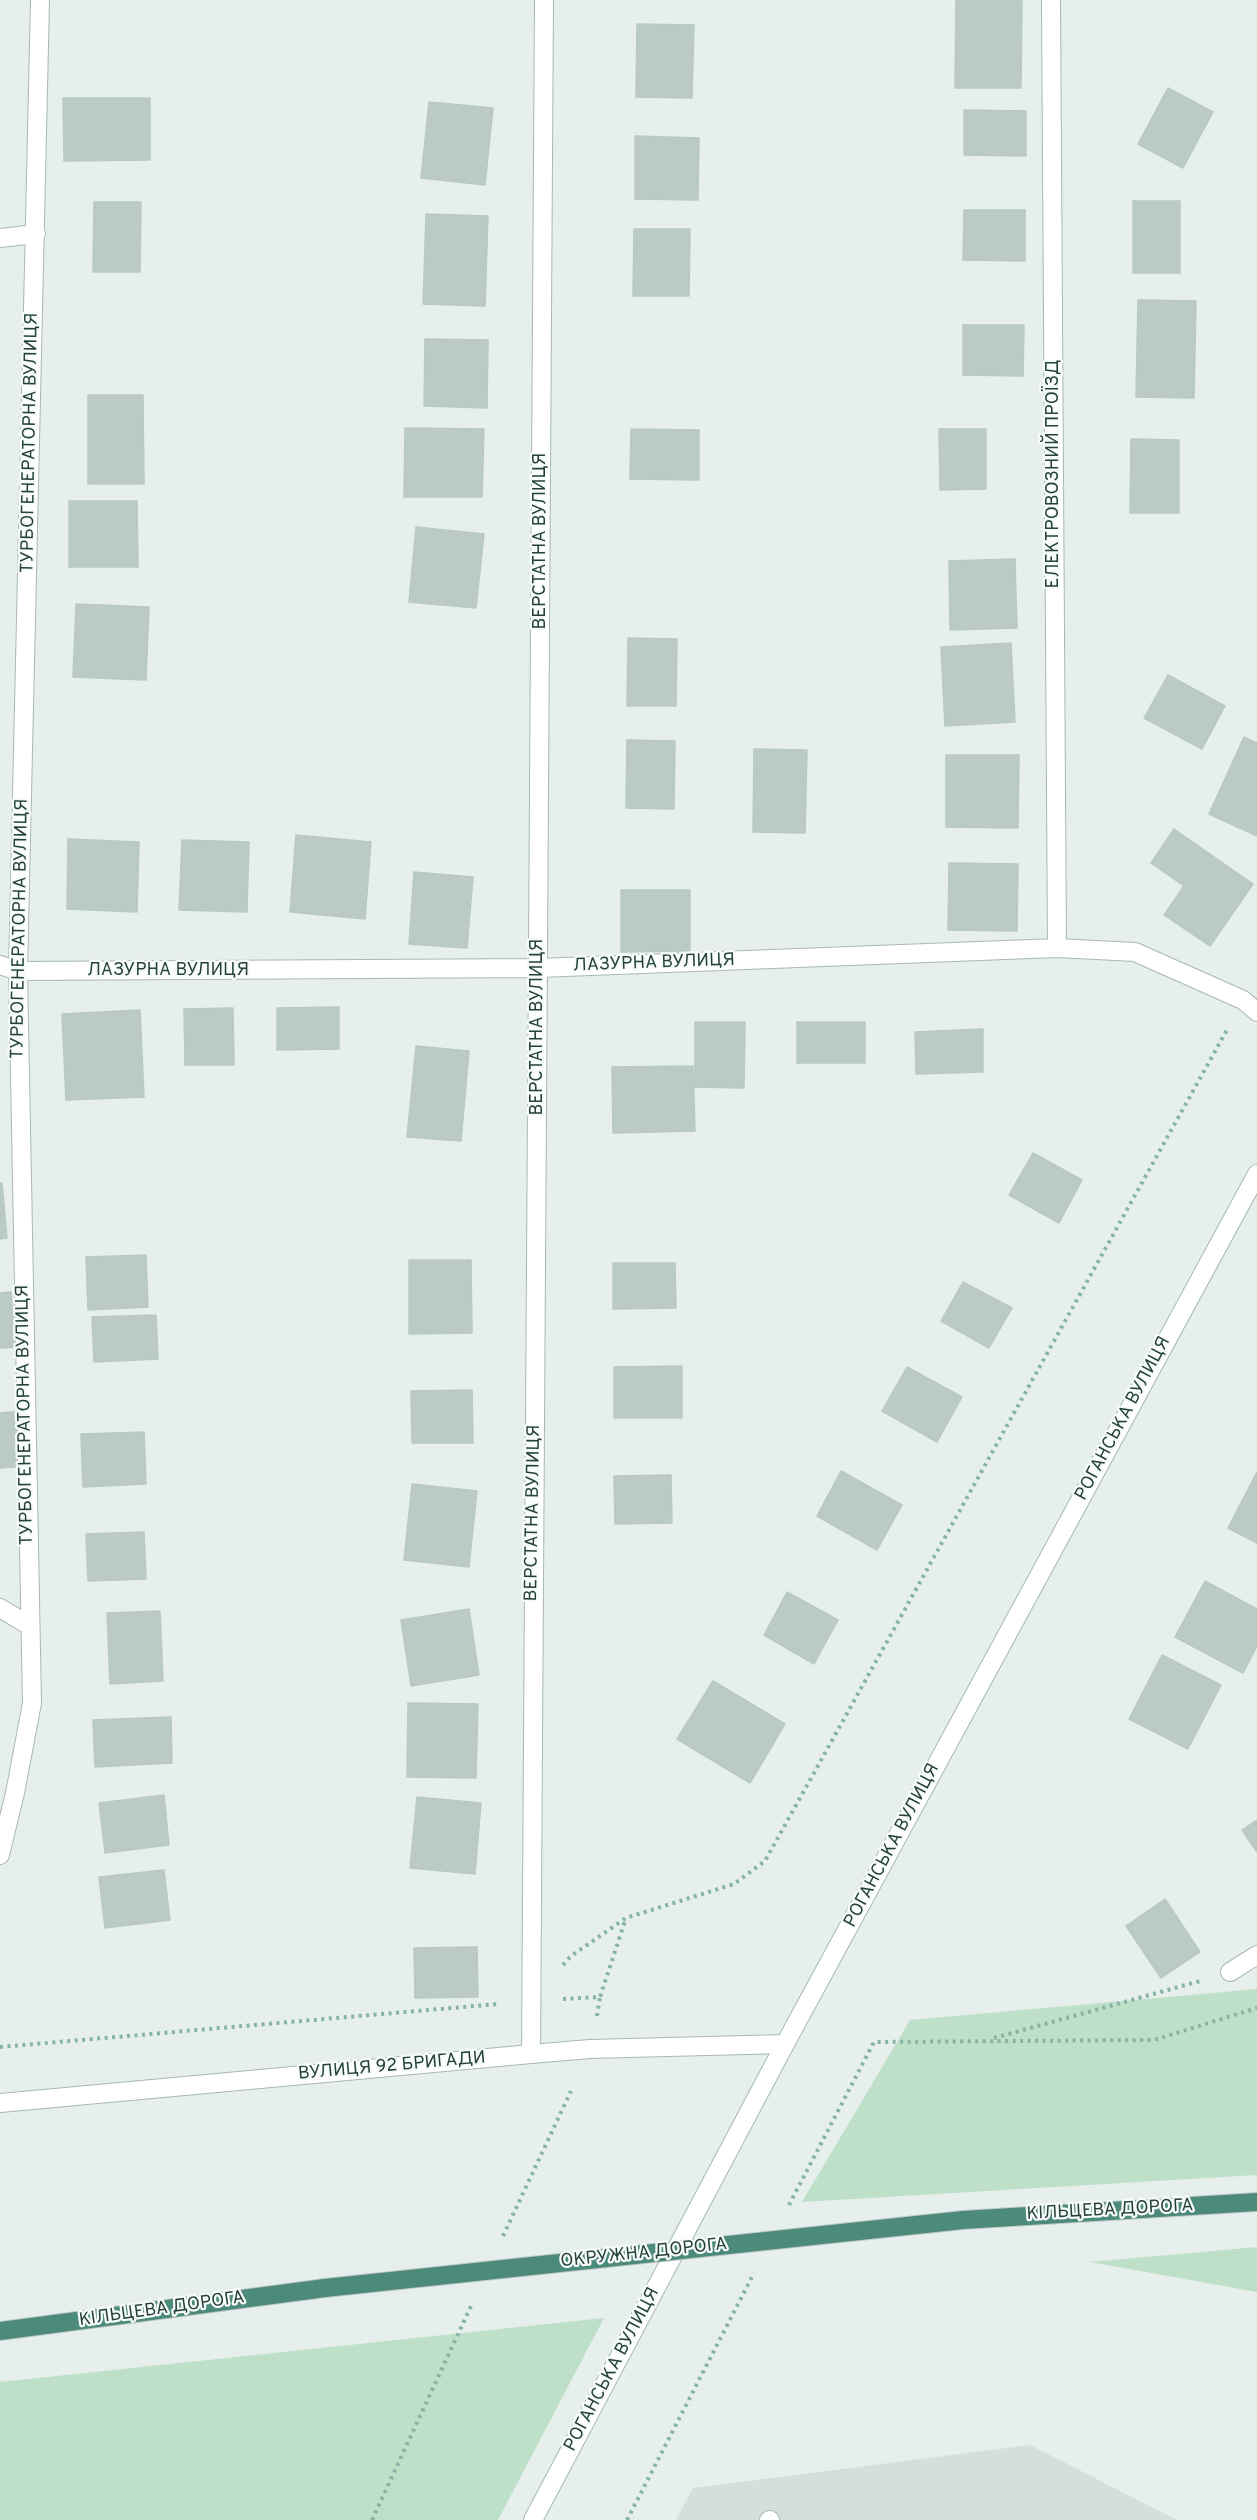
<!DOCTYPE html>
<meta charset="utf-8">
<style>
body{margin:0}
canvas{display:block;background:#e6efeb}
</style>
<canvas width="1257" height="2520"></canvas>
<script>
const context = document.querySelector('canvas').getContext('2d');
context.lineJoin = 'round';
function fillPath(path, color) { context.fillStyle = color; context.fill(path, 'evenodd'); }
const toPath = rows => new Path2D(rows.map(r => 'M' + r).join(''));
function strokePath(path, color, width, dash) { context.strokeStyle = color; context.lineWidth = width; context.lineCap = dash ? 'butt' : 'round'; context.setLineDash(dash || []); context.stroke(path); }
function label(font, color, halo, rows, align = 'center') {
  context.font = font + ' Overpass,sans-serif'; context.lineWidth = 4.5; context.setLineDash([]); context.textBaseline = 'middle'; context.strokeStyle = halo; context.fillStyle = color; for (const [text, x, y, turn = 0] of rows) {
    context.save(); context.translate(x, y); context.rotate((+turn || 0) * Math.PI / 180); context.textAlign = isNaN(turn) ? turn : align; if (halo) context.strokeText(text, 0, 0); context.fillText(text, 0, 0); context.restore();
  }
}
fillPath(toPath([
 [1030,2445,1177,2520,676,2520,693,2488]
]), '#d4dfda');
fillPath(toPath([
 [1257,1989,1257,2175,802,2202,910,2020],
 [1257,2247,1257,2292,1090,2262],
 [604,2318,498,2520,0,2520,0,2382]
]), '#bfe0c8');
const building = toPath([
 [956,0,1022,0,1021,88,955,88,956,0],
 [637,24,694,25,692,98,636,97,637,24],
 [1168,88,1213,112,1183,168,1138,144,1168,88],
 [63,98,150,98,150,160,64,161,63,98],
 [429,102,493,108,485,185,421,178,429,102],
 [964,110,1026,111,1026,156,964,155,964,110],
 [635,136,699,138,698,200,635,199,635,136],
 [1133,201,1180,201,1180,273,1133,273,1133,201],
 [94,202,141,202,140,272,93,272,94,202],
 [964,210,1025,210,1025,261,963,260,964,210],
 [426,214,488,216,485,306,423,304,426,214],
 [634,229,690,229,689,296,633,296,634,229],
 [1138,300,1196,301,1194,398,1136,397,1138,300],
 [963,325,1024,325,1023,376,963,375,963,325],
 [425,339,488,340,487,408,424,406,425,339],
 [88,395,143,395,144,484,88,484,88,395],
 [405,428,484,429,482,497,404,497,405,428],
 [631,429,699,430,699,480,630,479,631,429],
 [939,429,986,429,986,489,940,490,939,429],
 [1131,439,1179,440,1179,513,1130,513,1131,439],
 [69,501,137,501,138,567,69,567,69,501],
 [416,527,484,534,476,608,409,602,416,527],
 [1015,559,1017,628,950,630,949,561,1015,559],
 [76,604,149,607,146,680,73,677,76,604],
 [628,638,677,639,676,706,627,706,628,638],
 [1011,643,1015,722,945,726,941,647,1011,643],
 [1168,675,1225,706,1202,749,1144,718,1168,675],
 [1244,737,1257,743,1257,836,1209,814,1244,737],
 [627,740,675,741,674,809,626,808,627,740],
 [754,749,807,750,805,833,753,832,754,749],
 [946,755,1019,755,1018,828,946,827,946,755],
 [1174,829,1253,884,1210,946,1164,915,1184,886,1151,863,1174,829],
 [296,835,371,842,365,919,290,912,296,835],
 [68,839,139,842,137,912,67,909,68,839],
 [182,840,249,842,247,912,179,910,182,840],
 [949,863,1018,864,1017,931,948,930,949,863],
 [414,872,473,877,467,948,409,944,414,872],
 [621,890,690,890,690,951,621,952,621,890],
 [339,1007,339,1049,277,1050,277,1008,339,1007],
 [233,1008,234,1065,185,1065,184,1009,233,1008],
 [140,1010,144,1097,66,1100,62,1014,140,1010],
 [695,1022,745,1022,744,1088,695,1087,695,1022],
 [797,1022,865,1022,865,1063,797,1063,797,1022],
 [983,1029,983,1072,916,1074,915,1032,983,1029],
 [416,1046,469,1051,461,1141,407,1137,416,1046],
 [693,1066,695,1131,613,1133,612,1067,693,1066],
 [1033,1153,1082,1180,1059,1223,1009,1195,1033,1153],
 [0,1183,2,1183,7,1238,0,1239,0,1183],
 [146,1255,148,1307,88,1310,86,1257,146,1255],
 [409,1260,471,1260,472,1333,409,1334,409,1260],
 [613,1263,675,1263,676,1308,613,1309,613,1263],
 [963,1282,1012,1308,989,1348,941,1321,963,1282],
 [11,1292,16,1347,0,1348,0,1293,11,1292],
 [156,1315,158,1359,94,1362,92,1317,156,1315],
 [682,1366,682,1418,614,1418,614,1367,682,1366],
 [907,1367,962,1397,937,1442,882,1411,907,1367],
 [472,1390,473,1443,412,1443,411,1391,472,1390],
 [22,1411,26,1466,0,1468,0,1413,22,1411],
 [144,1432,146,1484,83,1487,81,1434,144,1432],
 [841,1471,902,1505,877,1550,817,1516,841,1471],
 [1257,1472,1257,1543,1228,1528,1257,1472],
 [671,1475,672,1523,615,1524,614,1476,671,1475],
 [412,1484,477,1491,469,1567,404,1560,412,1484],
 [144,1532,146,1579,88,1581,86,1534,144,1532],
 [1205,1581,1257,1609,1257,1646,1243,1673,1175,1637,1205,1581],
 [787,1592,838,1620,814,1664,764,1635,787,1592],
 [469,1609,479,1675,411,1686,401,1620,469,1609],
 [160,1611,163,1681,110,1684,107,1613,160,1611],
 [1162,1655,1221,1685,1188,1749,1129,1719,1162,1655],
 [713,1681,785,1724,750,1783,677,1739,713,1681],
 [408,1703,478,1704,476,1778,407,1777,408,1703],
 [171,1717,172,1763,95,1767,93,1720,171,1717],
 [164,1795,169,1845,105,1853,99,1803,164,1795],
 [417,1797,481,1803,475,1874,410,1868,417,1797],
 [1257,1820,1257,1852,1242,1830,1257,1820],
 [164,1870,170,1920,105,1928,99,1877,164,1870],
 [1165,1899,1200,1952,1161,1978,1126,1926,1165,1899],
 [477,1947,478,1997,415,1998,414,1948,477,1947]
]);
fillPath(building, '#bbcac4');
strokePath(building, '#b8c9c2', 1.5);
const service = toPath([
 [769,2520,770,2520]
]);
const minor = toPath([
 [1051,0,1057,948],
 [0,238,36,234],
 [0,965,18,971,539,968,1057,948,1135,952,1243,1000,1257,1012],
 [0,1608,30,1626],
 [0,1855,15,1793,32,1703,18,971,40,0],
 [1230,1972,1257,1955],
 [531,2054,544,0]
]);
const tertiary = toPath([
 [0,2103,531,2054,590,2049,785,2044]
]);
const secondary = toPath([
 [533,2520,785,2044,1257,1174]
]);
const trunk = toPath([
 [963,2220,1257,2202],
 [0,2331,325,2288]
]);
strokePath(service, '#a8b8b2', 20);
strokePath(minor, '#a8b8b2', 20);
strokePath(tertiary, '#a8b8b2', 20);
strokePath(secondary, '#a4bbb3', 20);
strokePath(trunk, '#c2cac8', 20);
strokePath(toPath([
 [563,1965,571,1956,626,1918,734,1884,765,1861,1228,1028],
 [563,1999,600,1997,626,1918],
 [597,2016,600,1997],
 [994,2038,1200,1981],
 [0,2047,498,2004],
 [789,2205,874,2042,1154,2040,1257,2008],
 [503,2236,571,2091],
 [372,2520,471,2306],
 [627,2520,754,2273]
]), '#86b3a5', 4, [3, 4.5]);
strokePath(service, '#fff', 18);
strokePath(minor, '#fff', 18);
strokePath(tertiary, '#fff', 18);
strokePath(secondary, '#fff', 18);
strokePath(trunk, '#4c8a7c', 18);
const trunkBridge = toPath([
 [325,2288,963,2220]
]);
strokePath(trunkBridge, '#c2cac8', 20, []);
strokePath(trunkBridge, '#4c8a7c', 18);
label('18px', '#24423a', '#f7fbf9', [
 ["ТУРБОГЕНЕРАТОРНА ВУЛИЦЯ",31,443,-89],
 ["ЕЛЕКТРОВОЗНИЙ ПРОЇЗД",1054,474,-90],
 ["ВЕРСТАТНА ВУЛИЦЯ",541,541,-90],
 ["ТУРБОГЕНЕРАТОРНА ВУЛИЦЯ",21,929,-89],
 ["ЛАЗУРНА ВУЛИЦЯ",654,964,-2],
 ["ЛАЗУРНА ВУЛИЦЯ",168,971],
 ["ВЕРСТАТНА ВУЛИЦЯ",538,1027,-90],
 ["ТУРБОГЕНЕРАТОРНА ВУЛИЦЯ",26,1415,-91],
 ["РОГАНСЬКА ВУЛИЦЯ",1124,1419,-62],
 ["ВЕРСТАТНА ВУЛИЦЯ",534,1513,-89],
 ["РОГАНСЬКА ВУЛИЦЯ",893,1846,-62],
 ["ВУЛИЦЯ 92 БРИГАДИ",392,2067,-5],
 ["КІЛЬЦЕВА ДОРОГА",1110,2211,-3],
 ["ОКРУЖНА ДОРОГА",644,2254,-6],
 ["КІЛЬЦЕВА ДОРОГА",162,2310,-8],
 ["РОГАНСЬКА ВУЛИЦЯ",613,2370,-62]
]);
</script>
